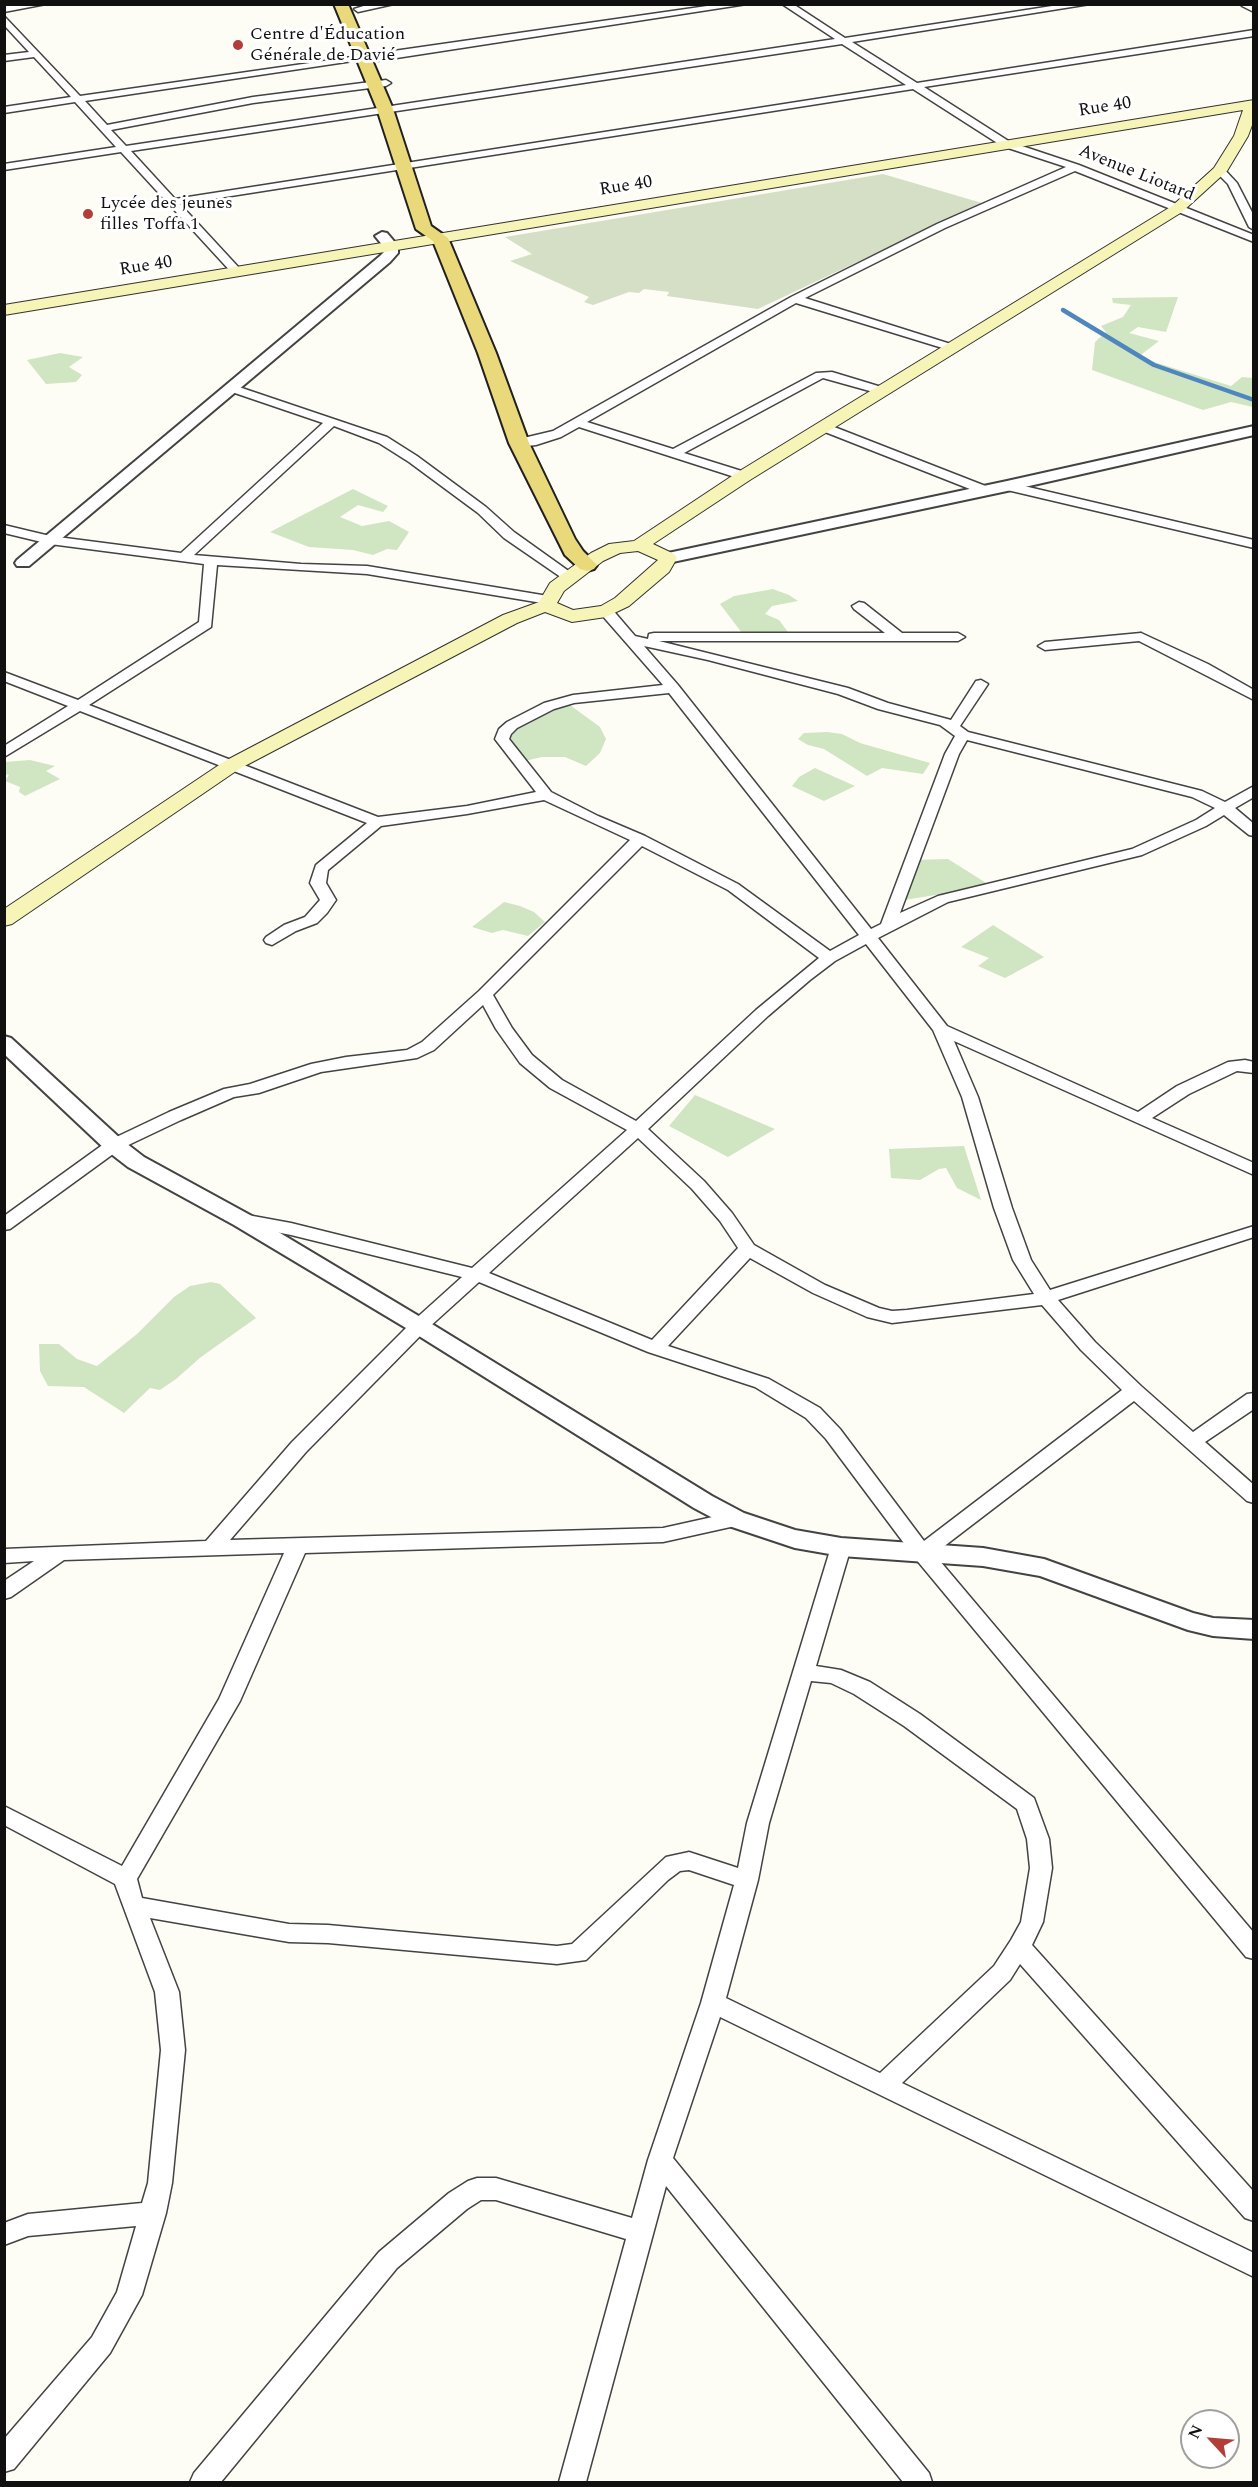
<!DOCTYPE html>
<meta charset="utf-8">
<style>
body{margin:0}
#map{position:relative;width:1258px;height:2487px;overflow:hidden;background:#fefdf5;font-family:Spectral,serif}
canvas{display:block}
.frame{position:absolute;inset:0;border:6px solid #101010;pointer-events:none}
.north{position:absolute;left:1180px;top:2409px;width:60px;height:60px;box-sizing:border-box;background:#fff;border:2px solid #9f9f9f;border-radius:50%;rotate:296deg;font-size:16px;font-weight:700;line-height:24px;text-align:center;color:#101010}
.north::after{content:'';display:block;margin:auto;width:21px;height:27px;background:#b13e37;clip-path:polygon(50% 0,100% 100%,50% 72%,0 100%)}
</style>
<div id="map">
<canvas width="1258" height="2487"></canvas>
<div class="frame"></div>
<div class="north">N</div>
</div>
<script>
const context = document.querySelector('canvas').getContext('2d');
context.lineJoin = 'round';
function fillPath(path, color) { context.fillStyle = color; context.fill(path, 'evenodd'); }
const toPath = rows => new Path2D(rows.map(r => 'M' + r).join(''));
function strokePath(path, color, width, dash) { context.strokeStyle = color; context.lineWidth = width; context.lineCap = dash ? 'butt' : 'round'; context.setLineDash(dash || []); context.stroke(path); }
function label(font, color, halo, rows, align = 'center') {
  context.font = font + ' Spectral,serif'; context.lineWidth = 6; context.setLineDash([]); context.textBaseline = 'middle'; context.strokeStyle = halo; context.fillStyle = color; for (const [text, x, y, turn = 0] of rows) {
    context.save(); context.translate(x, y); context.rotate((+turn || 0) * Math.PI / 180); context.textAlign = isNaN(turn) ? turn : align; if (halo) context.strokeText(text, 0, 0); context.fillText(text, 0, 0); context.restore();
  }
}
fillPath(toPath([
 [1178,297,1166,332,1138,327,1129,333,1159,341,1138,357,1231,386,1242,377,1253,378,1253,407,1231,402,1203,410,1092,370,1095,342,1106,332,1101,326,1123,317,1131,305,1113,303,1112,298],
 [60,353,83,357,69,367,82,375,76,382,46,384,27,360],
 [353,489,388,506,383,512,358,505,340,517,362,526,389,521,409,532,397,550,387,549,373,555,353,550,309,547,270,532],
 [773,589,789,595,798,601,772,606,765,614,779,620,791,636,745,637,720,604,734,596],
 [570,705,600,727,606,739,600,753,586,766,565,757,542,757,520,762,504,732,538,716],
 [827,732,842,734,860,743,930,763,923,774,882,768,867,776,824,749,808,745,798,739,804,733],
 [30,760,55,766,46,771,60,779,25,796,19,792,20,787,5,781,9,775,5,774,5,762],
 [815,768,837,778,855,786,824,801,792,786,799,777],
 [948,859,991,886,898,901,913,860],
 [504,902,520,906,534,912,545,922,528,936,503,930,492,933,472,927],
 [993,925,1044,957,1005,978,978,966,989,958,961,947],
 [695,1095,775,1129,728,1157,669,1126],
 [964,1146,981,1200,957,1188,946,1168,939,1169,920,1180,891,1178,889,1149],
 [211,1282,220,1284,256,1318,201,1357,176,1379,160,1390,150,1388,124,1413,84,1387,48,1386,40,1371,39,1344,59,1344,77,1359,97,1366,137,1334,174,1297,190,1286]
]), '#d0e5c1');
fillPath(toPath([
 [883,174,982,203,758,309,667,296,669,292,644,289,639,293,629,292,593,305,584,302,589,297,510,261,532,254,505,237]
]), '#d4dfc6');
strokePath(toPath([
 [1063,310,1154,365,1254,400]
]), '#4e86be', 4.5);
const minor = toPath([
 [18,4,46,4,4,12,4,6,18,4],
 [370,4,394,4,358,12,354,9,370,4],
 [721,4,747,4,377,61,373,58,85,101,107,125,253,97,386,80,391,83,386,86,253,103,111,130,126,146,835,39,782,4,793,4,845,38,1065,4,1090,4,852,42,917,83,1254,30,1254,36,924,87,1010,142,1079,165,1254,235,1254,242,1075,171,945,228,805,298,957,346,957,350,949,350,796,303,587,422,673,449,816,373,832,372,888,389,890,391,884,395,823,378,684,453,748,473,750,476,744,480,579,427,561,437,536,445,519,447,513,443,515,440,553,431,791,297,937,224,1066,167,1002,146,913,89,180,204,241,270,241,274,237,275,233,274,121,152,4,170,4,164,116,147,75,102,4,113,4,107,71,97,34,57,4,61,4,55,29,52,4,25,4,16,80,96,721,4],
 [842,44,906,85,175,199,131,151,842,44],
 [1241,4,1254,5,1254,12,1242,6,1241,4],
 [1216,169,1224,169,1237,183,1254,216,1254,230,1249,227,1228,184,1215,171,1216,169],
 [230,384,387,437,417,456,486,507,514,532,577,577,570,581,565,580,504,538,478,513,409,462,379,443,334,426,194,555,301,564,367,566,548,596,553,597,555,600,553,603,548,604,367,574,217,565,211,627,89,705,378,817,467,806,536,792,495,739,499,729,507,722,544,703,573,695,663,685,601,614,599,611,601,608,611,608,635,636,648,639,649,634,654,633,885,633,854,609,852,606,859,602,864,603,902,633,958,633,965,637,958,641,659,641,848,688,888,703,951,720,976,681,981,680,988,684,960,726,968,732,1202,791,1225,802,1254,786,1254,797,1235,808,1254,824,1254,836,1249,835,1224,815,1206,826,1142,855,948,902,878,938,947,1026,1138,1112,1177,1086,1228,1062,1245,1060,1254,1062,1254,1073,1237,1071,1189,1094,1152,1118,1254,1163,1254,1175,954,1041,978,1097,1012,1208,1031,1260,1050,1290,1254,1226,1254,1237,1058,1300,1095,1342,1141,1386,1193,1432,1247,1394,1254,1393,1254,1409,1205,1442,1254,1485,1254,1503,1247,1501,1134,1401,934,1554,1254,1933,1254,1959,1246,1957,915,1558,826,1439,806,1418,755,1387,648,1352,479,1282,426,1330,306,1452,230,1540,663,1528,735,1512,742,1514,745,1519,742,1524,735,1526,663,1542,305,1553,240,1701,137,1879,142,1898,289,1924,328,1925,557,1946,572,1944,666,1857,689,1852,738,1868,747,1823,831,1547,834,1542,841,1540,848,1542,851,1547,816,1666,841,1670,870,1682,920,1714,1034,1798,1049,1839,1052,1868,1043,1922,1032,1945,1254,2192,1254,2221,1245,2218,1020,1964,1010,1980,902,2083,1254,2253,1254,2277,720,2017,673,2158,929,2473,932,2482,903,2482,666,2186,586,2482,559,2482,626,2239,496,2200,481,2200,467,2209,397,2268,221,2482,190,2482,194,2473,379,2252,449,2193,468,2181,477,2178,496,2178,632,2218,648,2160,701,2003,734,1885,689,1870,680,1871,668,1880,586,1960,557,1964,328,1943,289,1942,150,1918,179,1992,185,2050,172,2183,166,2213,142,2295,110,2353,14,2469,4,2472,4,2439,92,2337,117,2292,136,2226,28,2236,4,2245,4,2223,28,2214,142,2203,148,2183,161,2050,155,1992,115,1884,4,1825,4,1806,122,1866,219,1699,284,1553,64,1560,11,1597,4,1599,4,1581,34,1561,4,1563,4,1549,206,1541,292,1442,412,1322,462,1277,291,1235,236,1224,233,1220,236,1216,242,1214,291,1223,472,1268,627,1130,550,1088,520,1063,496,1029,483,1005,434,1050,417,1058,321,1072,259,1093,234,1097,181,1120,120,1149,10,1229,4,1230,4,1216,108,1141,169,1112,224,1089,250,1084,311,1064,346,1057,407,1050,422,1042,479,991,630,840,544,800,467,814,381,826,328,870,326,883,336,900,327,913,317,923,296,931,272,945,266,943,264,940,266,937,284,925,305,917,320,900,310,883,316,865,367,823,80,711,4,757,4,746,68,706,4,681,4,672,78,700,199,622,204,564,50,544,4,533,4,525,50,536,181,553,323,423,226,390,224,388,230,384],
 [644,646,708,660,838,694,878,709,940,725,955,736,945,754,881,924,871,929,678,685,644,646],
 [669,693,859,935,830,951,738,884,645,836,598,816,551,792,509,739,511,734,517,728,554,709,574,703,669,693],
 [967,740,1192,797,1215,808,1196,820,1132,849,938,896,900,913,959,754,967,740],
 [642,846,728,890,819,958,756,1010,636,1121,562,1080,532,1055,512,1028,493,995,642,846],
 [866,944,933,1030,962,1097,994,1208,1013,1260,1034,1294,907,1310,892,1311,879,1308,825,1285,754,1245,732,1213,704,1181,648,1129,768,1016,810,980,835,961,866,944],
 [638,1138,692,1189,720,1221,738,1248,652,1340,489,1273,638,1138],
 [750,1258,813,1293,867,1317,892,1323,1042,1305,1081,1350,1122,1390,924,1541,840,1429,820,1408,769,1379,668,1346,750,1258],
 [811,1681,831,1683,854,1694,904,1726,1017,1809,1027,1839,1030,1868,1021,1922,1011,1940,994,1966,880,2073,726,1998,758,1880,769,1823,811,1681],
 [824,423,988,487,990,490,984,494,980,493,820,430,820,424,824,423],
 [1007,482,1254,540,1254,548,1003,489,1001,486,1007,482],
 [1141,633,1208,664,1254,690,1254,700,1139,641,1045,650,1038,646,1045,642,1141,633]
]);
const tertiary = toPath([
 [382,232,387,233,398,246,398,253,390,262,29,566,17,566,15,563,17,560,380,256,384,252,384,247,375,236,382,232],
 [1254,426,1254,435,1007,491,668,563,660,558,668,553,1007,481,1254,426],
 [4,1036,11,1038,122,1140,144,1157,250,1215,427,1321,712,1496,744,1513,795,1530,841,1538,983,1548,1044,1559,1193,1613,1213,1618,1254,1620,1254,1639,1213,1636,1188,1630,1040,1576,983,1566,841,1556,795,1548,726,1525,694,1508,411,1331,234,1225,128,1167,106,1150,4,1054,4,1036]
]);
const secondary = toPath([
 [1254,100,1254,120,1248,136,1227,171,1182,212,750,480,653,544,674,554,677,558,669,572,629,606,606,617,572,622,545,612,517,623,239,769,12,924,4,926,4,909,225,761,503,615,539,602,550,583,591,553,609,544,634,541,738,472,1172,206,1214,168,1234,136,1243,110,4,315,4,305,1254,100],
 [638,551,658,560,615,598,601,606,573,610,557,603,564,591,603,561,620,553,638,551]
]);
const primary = toPath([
 [334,4,348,4,393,109,431,226,448,238,496,353,529,443,575,539,583,551,597,565,594,569,587,571,580,569,565,555,509,443,478,353,433,241,416,229,377,109,334,4]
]);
strokePath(minor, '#434343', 3);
strokePath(tertiary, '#434343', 4);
strokePath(secondary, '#323232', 2);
strokePath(primary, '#212121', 4);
fillPath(minor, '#fff');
fillPath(tertiary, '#fff');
fillPath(secondary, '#f6f5b7');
fillPath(primary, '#e9d97a');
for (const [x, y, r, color] of [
 [238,45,6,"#b13e37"],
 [88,214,6,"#b13e37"]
]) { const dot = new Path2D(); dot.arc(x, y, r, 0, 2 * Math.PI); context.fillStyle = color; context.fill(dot); strokePath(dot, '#fff', 2); }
label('18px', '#101010', '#fff', [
 ["Centre d'Éducation",250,35],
 ["Générale de Davié",250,56],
 ["Lycée des jeunes",100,204],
 ["filles Toffa 1",100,225]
], 'left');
label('18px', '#101010', '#fff', [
 ["Rue 40",1105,108,-9],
 ["Avenue Liotard",1136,174,22],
 ["Rue 40",626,187,-9],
 ["Rue 40",146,267,-9]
]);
</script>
